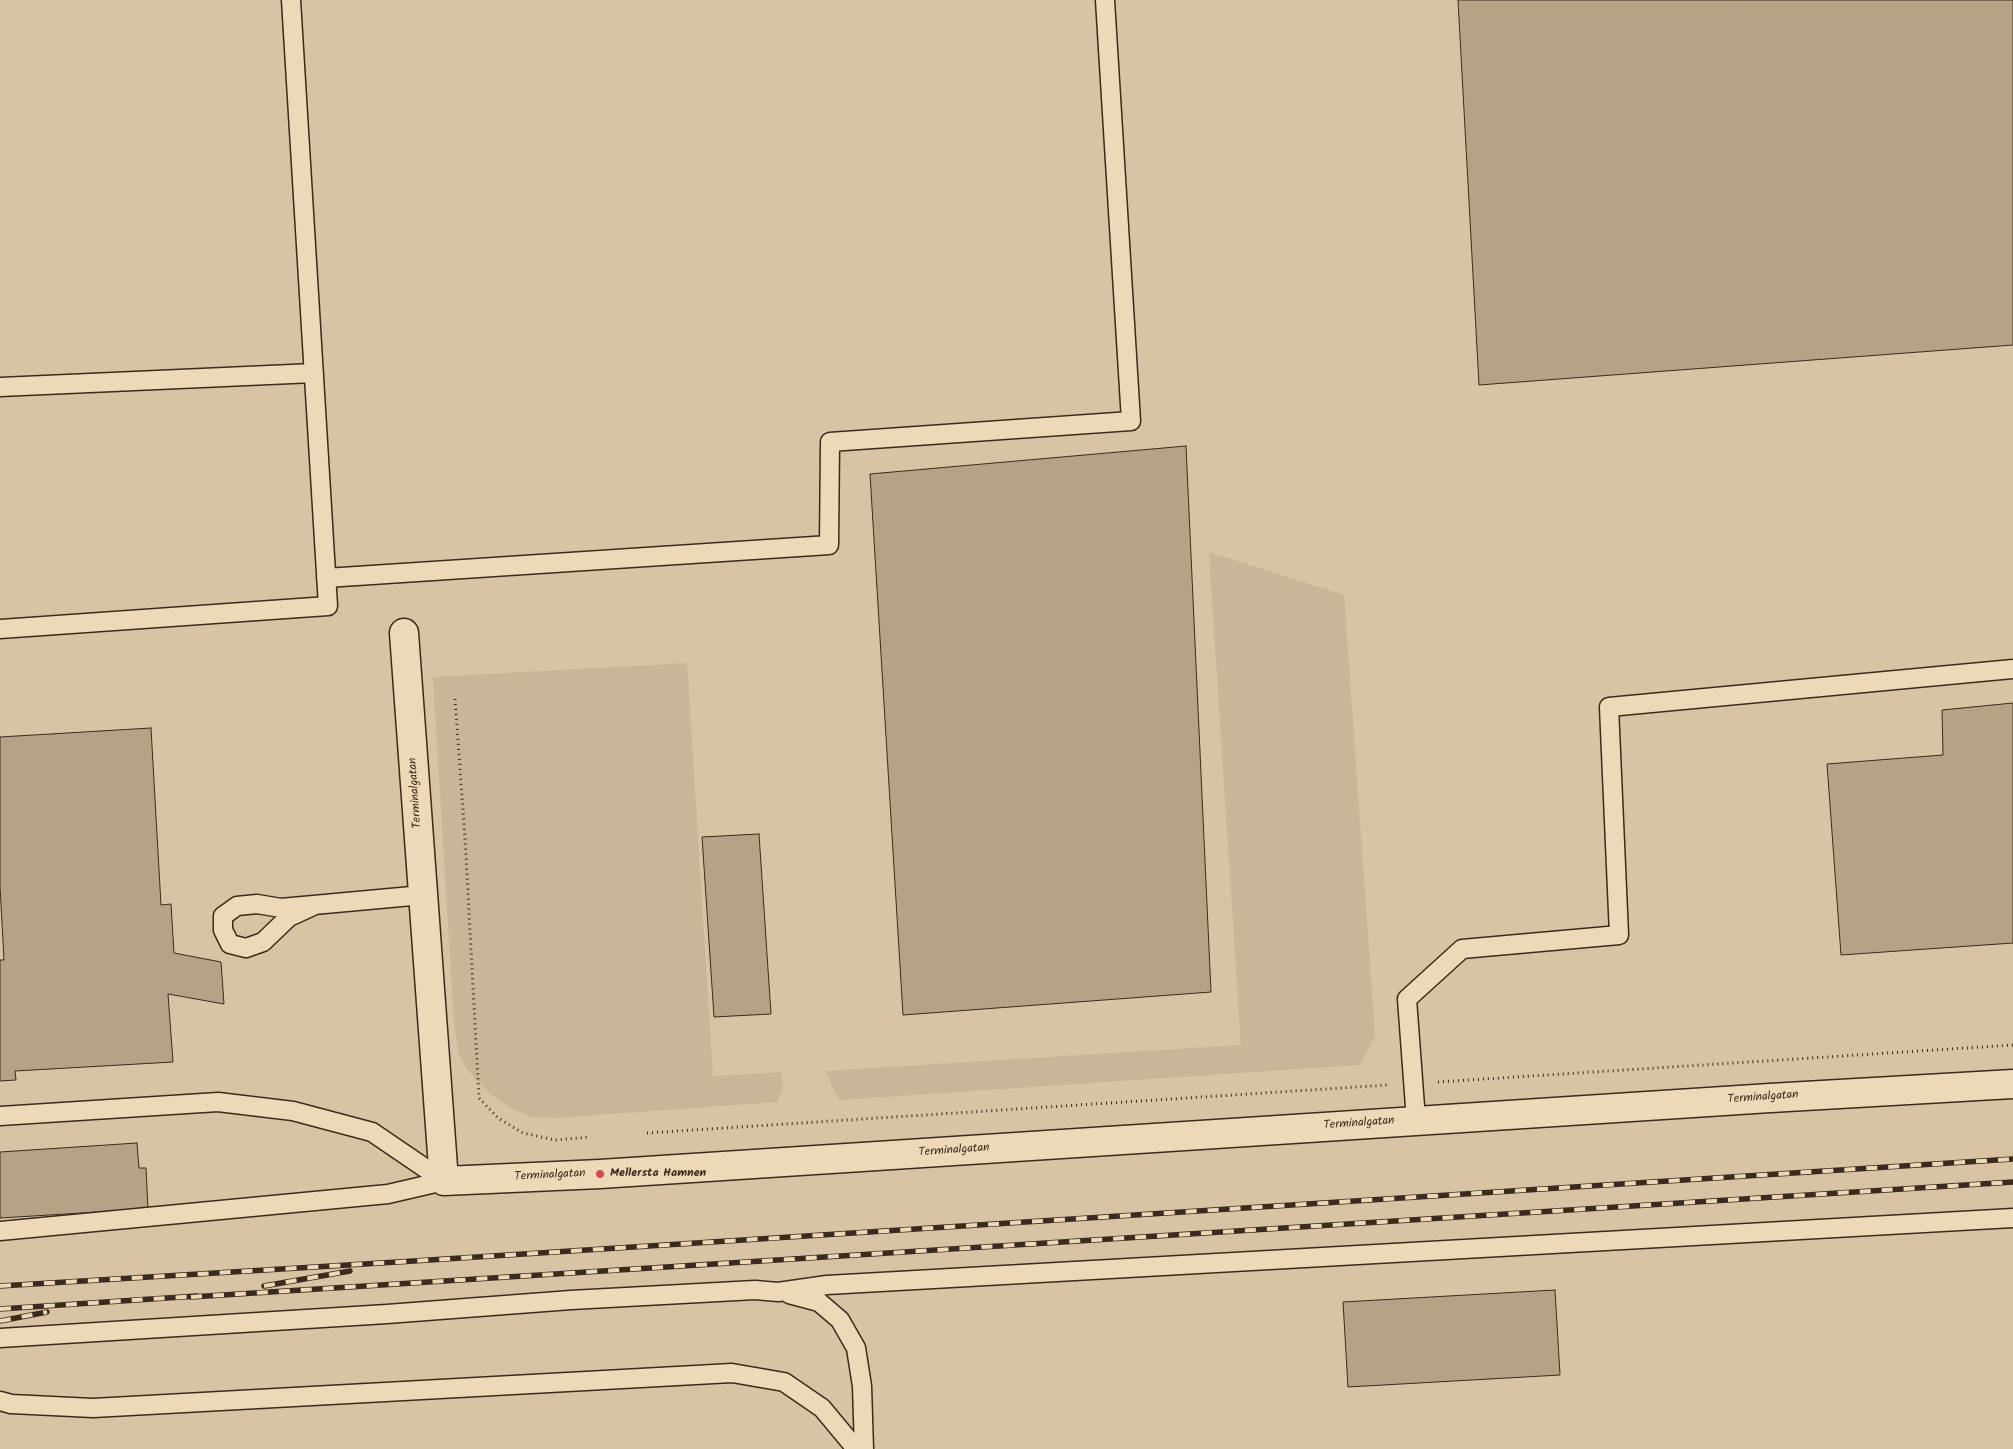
<!DOCTYPE html>
<style>
body{margin:0}
canvas{display:block;background:#e6d2b1}
</style>
<canvas width="2013" height="1449"></canvas>
<script>
const context = document.querySelector('canvas').getContext('2d');
context.lineJoin = 'round';
function fillPath(path, color) { context.fillStyle = color; context.fill(path, 'evenodd'); }
const toPath = rows => new Path2D(rows.map(r => 'M' + r).join(''));
function strokePath(path, color, width, dash) { context.strokeStyle = color; context.lineWidth = width; context.lineCap = dash ? 'butt' : 'round'; context.setLineDash(dash || []); context.stroke(path); }
function label(font, color, halo, rows, align = 'center') {
  context.font = font + ' Kalam,sans-serif'; context.lineWidth = 4; context.setLineDash([]); context.textBaseline = 'middle'; context.strokeStyle = halo; context.fillStyle = color; for (const [text, x, y, turn = 0] of rows) {
    context.save(); context.translate(x, y); context.rotate((+turn || 0) * Math.PI / 180); context.textAlign = isNaN(turn) ? turn : align; if (halo) context.strokeText(text, 0, 0); context.fillText(text, 0, 0); context.restore();
  }
}
fillPath(toPath([
 [0,0,2013,0,2013,1449,0,1449]
]), '#d8c4a4');
fillPath(toPath([
 [1209,552,1344,595,1375,1036,1360,1065,839,1100,825,1071,1241,1045],
 [687,663,713,1076,781,1072,783,1087,777,1102,555,1118,531,1117,509,1107,489,1093,470,1073,459,1056,454,1023,433,677]
]), '#c9b698');
const building = toPath([
 [1458,0,2013,0,2013,345,1479,385,1458,0],
 [1186,446,1211,992,903,1015,870,474,1186,446],
 [2013,703,2013,943,1841,955,1827,764,1943,755,1942,710,2013,703],
 [151,728,161,905,171,904,174,953,221,962,224,1004,168,994,173,1062,15,1071,16,1080,0,1081,0,960,4,960,0,886,0,737,151,728],
 [759,834,771,1014,714,1017,702,837,759,834],
 [137,1143,139,1168,146,1168,148,1209,0,1218,0,1152,137,1143],
 [1555,1290,1560,1375,1348,1387,1343,1302,1555,1290]
]);
fillPath(building, '#b6a387');
strokePath(building, '#3b2a1e', 1);
const lane = toPath([
 [0,387,314,373],
 [326,578,829,545,830,442,1131,421,1105,0],
 [0,629,328,606,291,0],
 [313,906,289,917,263,942,246,948,230,944,223,930,223,916,237,906,257,904,281,908,423,895],
 [0,1116,218,1102,293,1111,372,1132,444,1181,388,1194,0,1231],
 [1416,1120,1407,999,1462,949,1619,935,1609,707,2013,669],
 [789,1294,819,1302,840,1320,856,1348,862,1386,864,1449],
 [0,1338,387,1314,571,1300,755,1290,778,1292,827,1285,2013,1218],
 [0,1401,11,1404,93,1408,732,1373,784,1382,822,1408,852,1444,854,1449]
]);
const street = toPath([
 [404,633,444,1181,600,1174,1770,1098,2013,1084]
]);
strokePath(lane, '#3b2a1e', 21);
strokePath(street, '#3b2a1e', 31);
strokePath(toPath([
 [455,699,465,838,479,1098,498,1118,523,1133,555,1140,589,1137],
 [1438,1082,2013,1045],
 [647,1133,1387,1085]
]), '#3b2a1e', 3, [1, 4]);
strokePath(lane, '#edd9b7', 18);
strokePath(street, '#edd9b7', 28);
const rail = toPath([
 [0,1286,414,1261,2013,1159],
 [264,1286,350,1271],
 [191,1297,2013,1182],
 [0,1309,197,1296],
 [0,1321,47,1312]
]);
strokePath(rail, '#3b2a1e', 5.5);
strokePath(rail, '#edd9b7', 4, [11]);
for (const [x, y, r, color] of [
 [600,1174,5,"#d1495b"]
]) { const dot = new Path2D(); dot.arc(x, y, r, 0, 2 * Math.PI); context.fillStyle = color; context.fill(dot); strokePath(dot, '#edd9b7', 2); }
label('12px', '#3b2a1e', '#edd9b7', [
 ["Terminalgatan",416,793,-94],
 ["Terminalgatan",1763,1098,-4],
 ["Terminalgatan",1359,1124,-4],
 ["Terminalgatan",954,1151,-4],
 ["Terminalgatan",550,1176,-3]
]);
label('bold 12px', '#3b2a1e', '#edd9b7', [
 ["Mellersta Hamnen",610,1174]
], 'left');
</script>
